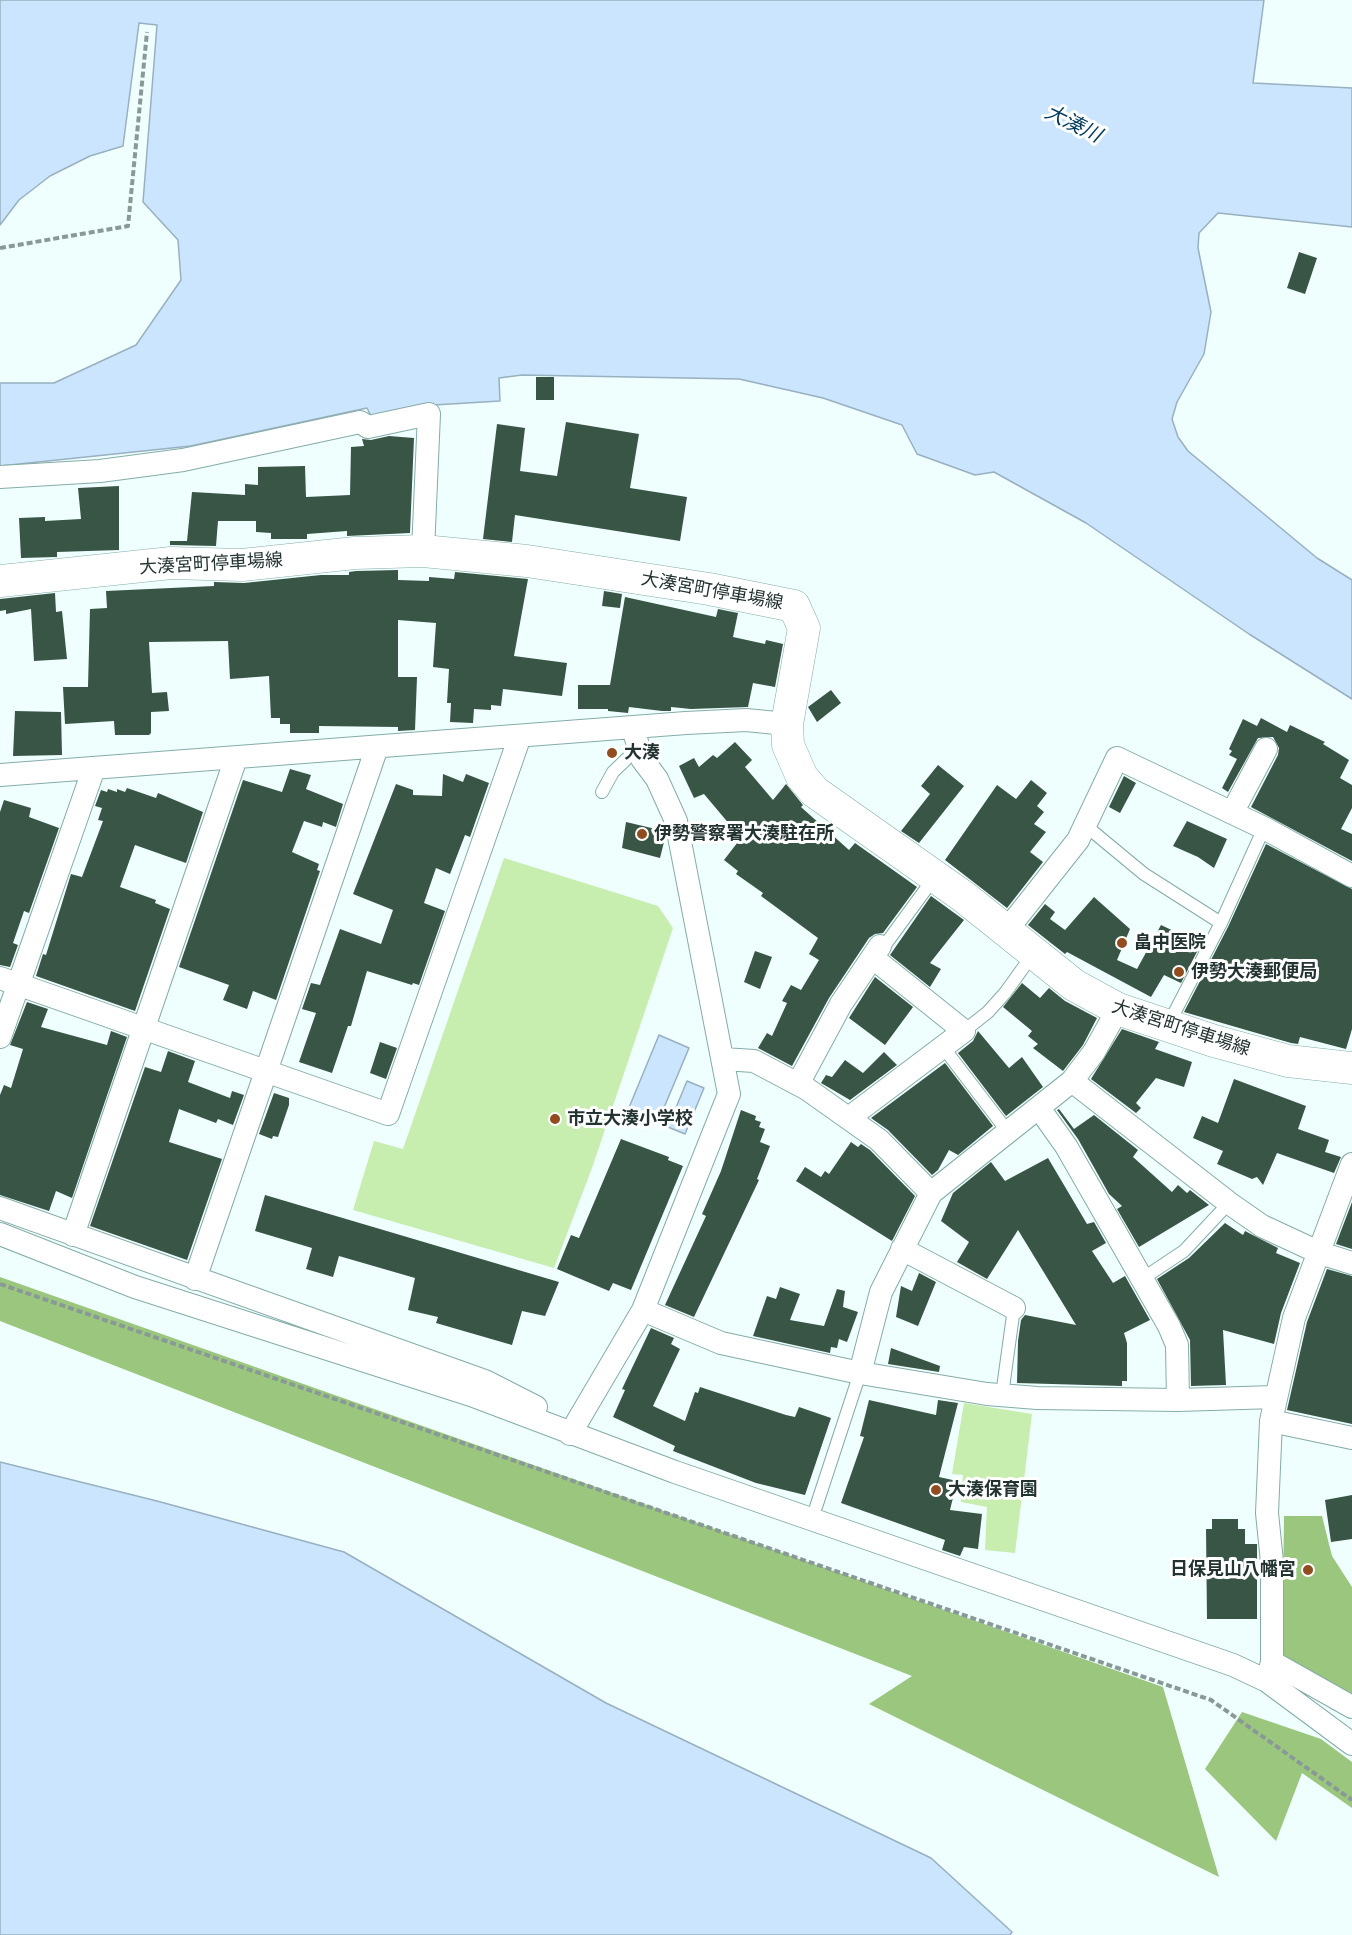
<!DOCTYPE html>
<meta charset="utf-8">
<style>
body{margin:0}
canvas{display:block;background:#effffd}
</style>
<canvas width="1352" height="1935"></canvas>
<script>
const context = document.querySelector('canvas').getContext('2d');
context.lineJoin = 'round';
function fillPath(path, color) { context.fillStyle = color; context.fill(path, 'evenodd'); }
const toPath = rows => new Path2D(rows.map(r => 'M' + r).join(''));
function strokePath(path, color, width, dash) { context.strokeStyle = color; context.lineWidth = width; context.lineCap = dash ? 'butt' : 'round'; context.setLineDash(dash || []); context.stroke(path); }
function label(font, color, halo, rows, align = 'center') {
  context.font = font + ' Quicksand,"Noto Sans JP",sans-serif'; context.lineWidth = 6; context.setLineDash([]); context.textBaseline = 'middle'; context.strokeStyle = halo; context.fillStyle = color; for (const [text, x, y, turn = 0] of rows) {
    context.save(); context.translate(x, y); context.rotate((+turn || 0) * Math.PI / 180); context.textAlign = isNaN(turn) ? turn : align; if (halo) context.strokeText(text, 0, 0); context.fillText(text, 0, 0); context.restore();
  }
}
fillPath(toPath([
 [504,858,658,906,673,928,592,1168,554,1268,353,1210,374,1141,403,1149],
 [964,1403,1032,1414,1015,1553,985,1550,987,1507,961,1502,963,1475,952,1474]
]), '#c7eeaf');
fillPath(toPath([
 [0,1277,1163,1687,1219,1877,869,1704,912,1676,0,1321],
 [1284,1516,1322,1516,1332,1556,1352,1587,1352,1695,1282,1659],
 [1242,1712,1321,1739,1352,1762,1352,1808,1302,1773,1276,1841,1205,1769]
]), '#9bc67e');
const water = toPath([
 [0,0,1264,0,1253,83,1352,88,1352,227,1218,213,1199,233,1198,248,1211,312,1204,354,1177,402,1172,419,1178,437,1188,451,1317,558,1352,580,1352,699,1249,634,1086,523,994,472,975,475,917,454,902,425,823,398,739,379,522,375,499,378,500,401,434,405,373,420,367,408,191,446,0,466,0,383,54,383,136,345,181,280,178,240,143,202,157,25,139,23,123,146,90,156,50,176,19,200,0,225,0,0],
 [659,1035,689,1048,658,1122,628,1110,659,1035],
 [687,1081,704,1088,685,1134,668,1127,687,1081],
 [0,1462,157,1501,344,1552,606,1703,931,1858,1012,1932,1010,1935,0,1935,0,1462]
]);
fillPath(water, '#cae5fd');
strokePath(water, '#98b0c0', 1.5);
fillPath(toPath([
 [1299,252,1317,258,1305,294,1287,288],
 [536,377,554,377,554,400,536,400],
 [566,422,639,434,630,488,687,497,680,541,515,515,512,542,483,539,497,424,525,428,520,471,557,476],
 [389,436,414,438,410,533,347,536,347,531,307,534,307,539,271,539,271,533,256,532,256,521,218,521,216,546,170,545,170,541,187,541,192,492,245,495,245,484,258,485,258,467,305,466,306,497,350,495,351,447,364,446,362,439,371,440],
 [119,486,119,550,57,552,57,557,21,558,19,518,45,517,45,521,81,519,78,488],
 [398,570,398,580,429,581,429,577,454,579,455,572,528,579,514,656,567,663,562,696,503,689,501,706,491,705,491,710,474,709,473,723,450,722,451,703,447,703,449,669,433,667,436,623,398,620,398,677,417,677,415,730,398,731,398,727,319,726,319,733,290,733,290,724,280,724,280,718,271,718,269,676,230,679,228,641,149,642,152,693,167,692,169,711,151,712,151,733,149,735,115,735,114,721,65,724,63,687,88,687,90,609,107,608,106,591,214,586,214,582,244,583,321,575,349,575,349,572,356,571],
 [604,591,622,594,620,608,602,606],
 [55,593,56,612,62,611,67,659,34,661,31,609,6,614,6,610,0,611,0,599],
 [625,597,716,617,718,609,738,613,733,637,765,644,766,640,783,644,775,687,753,683,748,707,691,709,671,707,671,711,662,711,629,707,628,713,608,711,608,709,578,709,578,685,610,685],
 [831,690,841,703,817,722,808,707],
 [15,711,61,712,62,755,13,756],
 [1261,718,1287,732,1290,725,1325,742,1323,744,1349,760,1340,778,1352,785,1352,808,1341,829,1352,834,1352,861,1251,807,1278,755,1279,748,1273,737,1258,738,1228,792,1222,788,1237,759,1229,755,1232,751,1229,749,1243,719,1257,726],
 [735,742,752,760,745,767,773,800,786,784,803,805,801,807,849,850,855,843,917,887,883,933,875,934,869,938,829,998,792,1066,758,1048,767,1033,772,1036,787,1003,782,1001,791,985,801,990,819,960,809,954,818,938,761,896,763,893,736,874,738,871,724,860,741,838,704,794,694,798,679,766,694,758,699,767,713,755,717,758],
 [938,765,964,786,919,843,901,831,930,794,921,786],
 [290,769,311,775,306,789,343,804,336,827,323,822,322,827,304,821,292,852,319,864,317,870,320,871,276,1000,253,991,247,1009,223,1000,229,985,179,967,243,780,282,792],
 [443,774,463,782,466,774,489,783,470,837,465,835,450,874,436,868,424,903,445,911,419,985,413,983,412,985,367,971,351,1026,348,1026,332,1073,299,1062,316,1013,302,1009,311,983,320,985,340,929,381,944,393,910,353,894,396,784,413,790,413,795,442,796],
 [1124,776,1136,783,1120,813,1109,807],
 [1031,780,1047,793,1037,806,1044,812,1034,824,1046,832,1030,852,1043,862,1007,908,945,860,997,785,1016,799],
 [127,788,156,798,158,793,203,812,186,863,135,845,120,887,156,900,155,903,170,909,135,1011,36,976,43,954,46,955,71,874,82,877,103,821,98,820,102,808,95,806,101,790,107,792,108,789,117,792,117,789,125,792],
 [4,800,31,808,29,817,59,828,29,913,24,911,13,943,18,945,10,967,0,965,0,812],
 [1187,821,1227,839,1214,868,1198,857,1173,846],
 [626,822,660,830,658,837,665,838,660,858,622,848],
 [1266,844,1352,889,1352,1029,1346,1049,1300,1037,1298,1044,1291,1043,1184,1012,1228,927],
 [931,896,964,920,930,963,941,969,930,987,890,955],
 [1094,897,1130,929,1117,960,1137,969,1161,925,1201,944,1181,983,1164,975,1151,997,1067,952,1065,954,1028,925,1045,904,1055,912,1050,919,1065,930],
 [755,951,772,957,760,989,744,982],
 [875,977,913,1007,885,1045,849,1018],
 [1022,983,1040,998,1049,988,1065,1001,1097,1018,1083,1045,1063,1071,1033,1048,1038,1044,1028,1036,1032,1031,1003,1007],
 [27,1002,48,1009,41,1027,107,1045,111,1031,127,1037,72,1198,56,1191,49,1211,0,1195,0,1095,4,1085,11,1088,23,1049,10,1045],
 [1122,1029,1159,1042,1155,1049,1192,1062,1184,1087,1156,1078,1136,1103,1141,1108,1136,1113,1091,1079],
 [978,1031,1009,1068,1022,1057,1043,1087,1006,1116,958,1053,973,1041],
 [380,1042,397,1048,386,1079,370,1073],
 [168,1051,195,1061,188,1082,230,1098,232,1091,244,1095,233,1125,218,1119,216,1123,179,1109,169,1142,222,1159,187,1260,90,1226,145,1067,161,1072],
 [884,1052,897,1065,850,1100,821,1083,826,1075,832,1077,845,1060,863,1073],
 [945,1063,993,1126,958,1155,949,1150,938,1170,932,1175,888,1130,871,1118],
 [1234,1079,1306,1106,1298,1129,1329,1140,1325,1152,1341,1157,1334,1173,1277,1153,1263,1185,1257,1177,1252,1179,1217,1164,1223,1151,1193,1138,1202,1116,1218,1123],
 [274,1093,289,1098,289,1105,278,1137,273,1136,272,1139,259,1134],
 [1059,1109,1074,1129,1094,1115,1138,1150,1133,1157,1172,1192,1178,1185,1187,1193,1190,1190,1209,1205,1139,1247,1117,1209,1122,1206,1109,1194,1078,1139,1057,1110],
 [741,1110,756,1116,755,1120,761,1122,759,1127,765,1129,760,1142,770,1146,757,1179,759,1180,694,1317,665,1305,706,1216,702,1214,721,1171],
 [621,1139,669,1157,668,1160,683,1166,631,1290,613,1283,609,1291,557,1269,571,1235,579,1238],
 [851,1142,858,1147,861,1144,870,1150,915,1196,892,1241,796,1181,805,1167,821,1177,825,1171,829,1174],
 [1048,1158,1087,1224,1094,1222,1106,1243,1092,1251,1113,1283,1125,1276,1150,1320,1124,1333,1127,1343,1127,1381,1122,1381,1122,1386,1017,1383,1018,1341,1021,1320,1025,1315,1076,1325,1018,1230,987,1279,957,1262,969,1242,941,1221,953,1193,991,1162,1005,1181],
 [265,1195,559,1282,545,1316,522,1311,512,1345,436,1323,438,1317,408,1310,415,1278,339,1256,333,1277,306,1269,312,1248,255,1231],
 [1352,1202,1352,1249,1336,1244],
 [1225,1223,1243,1235,1245,1231,1278,1248,1276,1253,1300,1263,1281,1313,1274,1344,1223,1330,1226,1385,1191,1386,1190,1340,1157,1279,1189,1258],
 [1327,1269,1352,1276,1352,1424,1287,1410,1307,1322],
 [919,1273,936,1282,918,1326,896,1317,901,1286,912,1291],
 [780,1287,800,1294,790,1320,824,1326,837,1289,845,1291,843,1307,858,1312,847,1342,839,1339,837,1348,831,1347,830,1353,753,1336,767,1296,776,1299],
 [651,1328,674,1338,671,1344,680,1349,653,1406,685,1421,695,1392,698,1393,700,1387,786,1415,795,1417,799,1407,831,1418,805,1495,756,1483,673,1451,675,1446,613,1417,625,1390,622,1389],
 [891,1348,940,1366,939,1372,888,1364],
 [869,1400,936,1415,938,1400,958,1403,939,1477,957,1481,950,1510,982,1514,978,1549,964,1547,960,1556,942,1550,945,1540,841,1503,864,1437,860,1436],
 [1352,1495,1352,1539,1331,1542,1325,1500],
 [1212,1519,1238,1519,1238,1529,1245,1529,1245,1544,1257,1544,1257,1619,1207,1619,1206,1529,1212,1529]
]), '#385546');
const service = toPath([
 [602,792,613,772,639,747],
 [1086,826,1144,874,1221,923],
 [881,944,885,945,934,878],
 [1168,1025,1221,923,1264,828],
 [964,1031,988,1012,1005,993,1033,954],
 [943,1047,1008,1132],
 [1142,1279,1184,1251,1229,1203],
 [1002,1395,1014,1308],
 [816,1507,860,1373]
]);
const minor = toPath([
 [0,477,100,471,183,460,360,422,368,427,429,414,423,551],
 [0,775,686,723,746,720,787,724],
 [1232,813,1266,749],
 [1006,931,1078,840,1117,758,1264,828,1352,876],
 [0,978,388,1114,520,736],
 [0,1037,94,768],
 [723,1059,754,1061,807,1089,879,1140,931,1193],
 [1072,1081,1229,1203,1262,1226,1320,1253,1352,1263],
 [798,1084,841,1004,880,946],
 [1039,1108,1066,1146,1169,1326,1177,1345,1178,1400],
 [850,1117,964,1031,873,958],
 [0,1208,485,1381,536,1407],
 [0,1234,135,1287,471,1395,675,1472,1233,1665,1267,1681,1272,1662,1272,1562,1267,1513,1271,1421,1294,1318,1352,1164],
 [73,1235,236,758],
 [902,1249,1014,1308],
 [195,1279,377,747],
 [643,1310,721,1343,860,1373,987,1394,1037,1398,1178,1400,1275,1397],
 [860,1373,881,1292,931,1193,1072,1081,1094,1052,1118,1009],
 [1271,1421,1352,1438],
 [570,1434,643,1310,729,1094,676,821,657,779,642,759,633,728],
 [1272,1662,1352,1707],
 [1267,1681,1352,1744]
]);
const secondary = toPath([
 [0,581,171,563,242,565,355,553,423,551,527,561,709,589,794,606,804,628,787,724,788,745,802,777,815,792,964,897,1074,985,1118,1009,1214,1041,1288,1061,1352,1068]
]);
strokePath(service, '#85aca8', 14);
strokePath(minor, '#85aca8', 24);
strokePath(secondary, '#85aca8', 33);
strokePath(toPath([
 [0,248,128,226,147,32],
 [0,1284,1211,1700,1352,1800]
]), '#899998', 4, [6, 3]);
strokePath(service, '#fff', 12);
strokePath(minor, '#fff', 22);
strokePath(secondary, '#fff', 32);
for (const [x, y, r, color] of [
 [612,753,6,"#914d20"],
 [642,834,6,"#914d20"],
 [1122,943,6,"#914d20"],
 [1179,972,6,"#914d20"],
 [555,1119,6,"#914d20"],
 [936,1490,6,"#914d20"],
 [1308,1570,6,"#914d20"]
]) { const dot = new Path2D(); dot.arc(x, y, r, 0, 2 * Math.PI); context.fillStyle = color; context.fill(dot); strokePath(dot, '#fff', 2); }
label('18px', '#233332', '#fff', [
 ["大湊宮町停車場線",211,564,-3],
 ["大湊宮町停車場線",712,591,10],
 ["大湊宮町停車場線",1181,1028,18]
]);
label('bold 18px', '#233332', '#fff', [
 ["大湊",624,753],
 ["伊勢警察署大湊駐在所",654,834],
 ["畠中医院",1134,943],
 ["伊勢大湊郵便局",1191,972],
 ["市立大湊小学校",567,1119],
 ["大湊保育園",948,1490],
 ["日保見山八幡宮",1296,1570,"right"]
], 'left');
label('italic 20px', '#023c60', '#fff', [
 ["大湊川",1073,124,26]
]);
</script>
